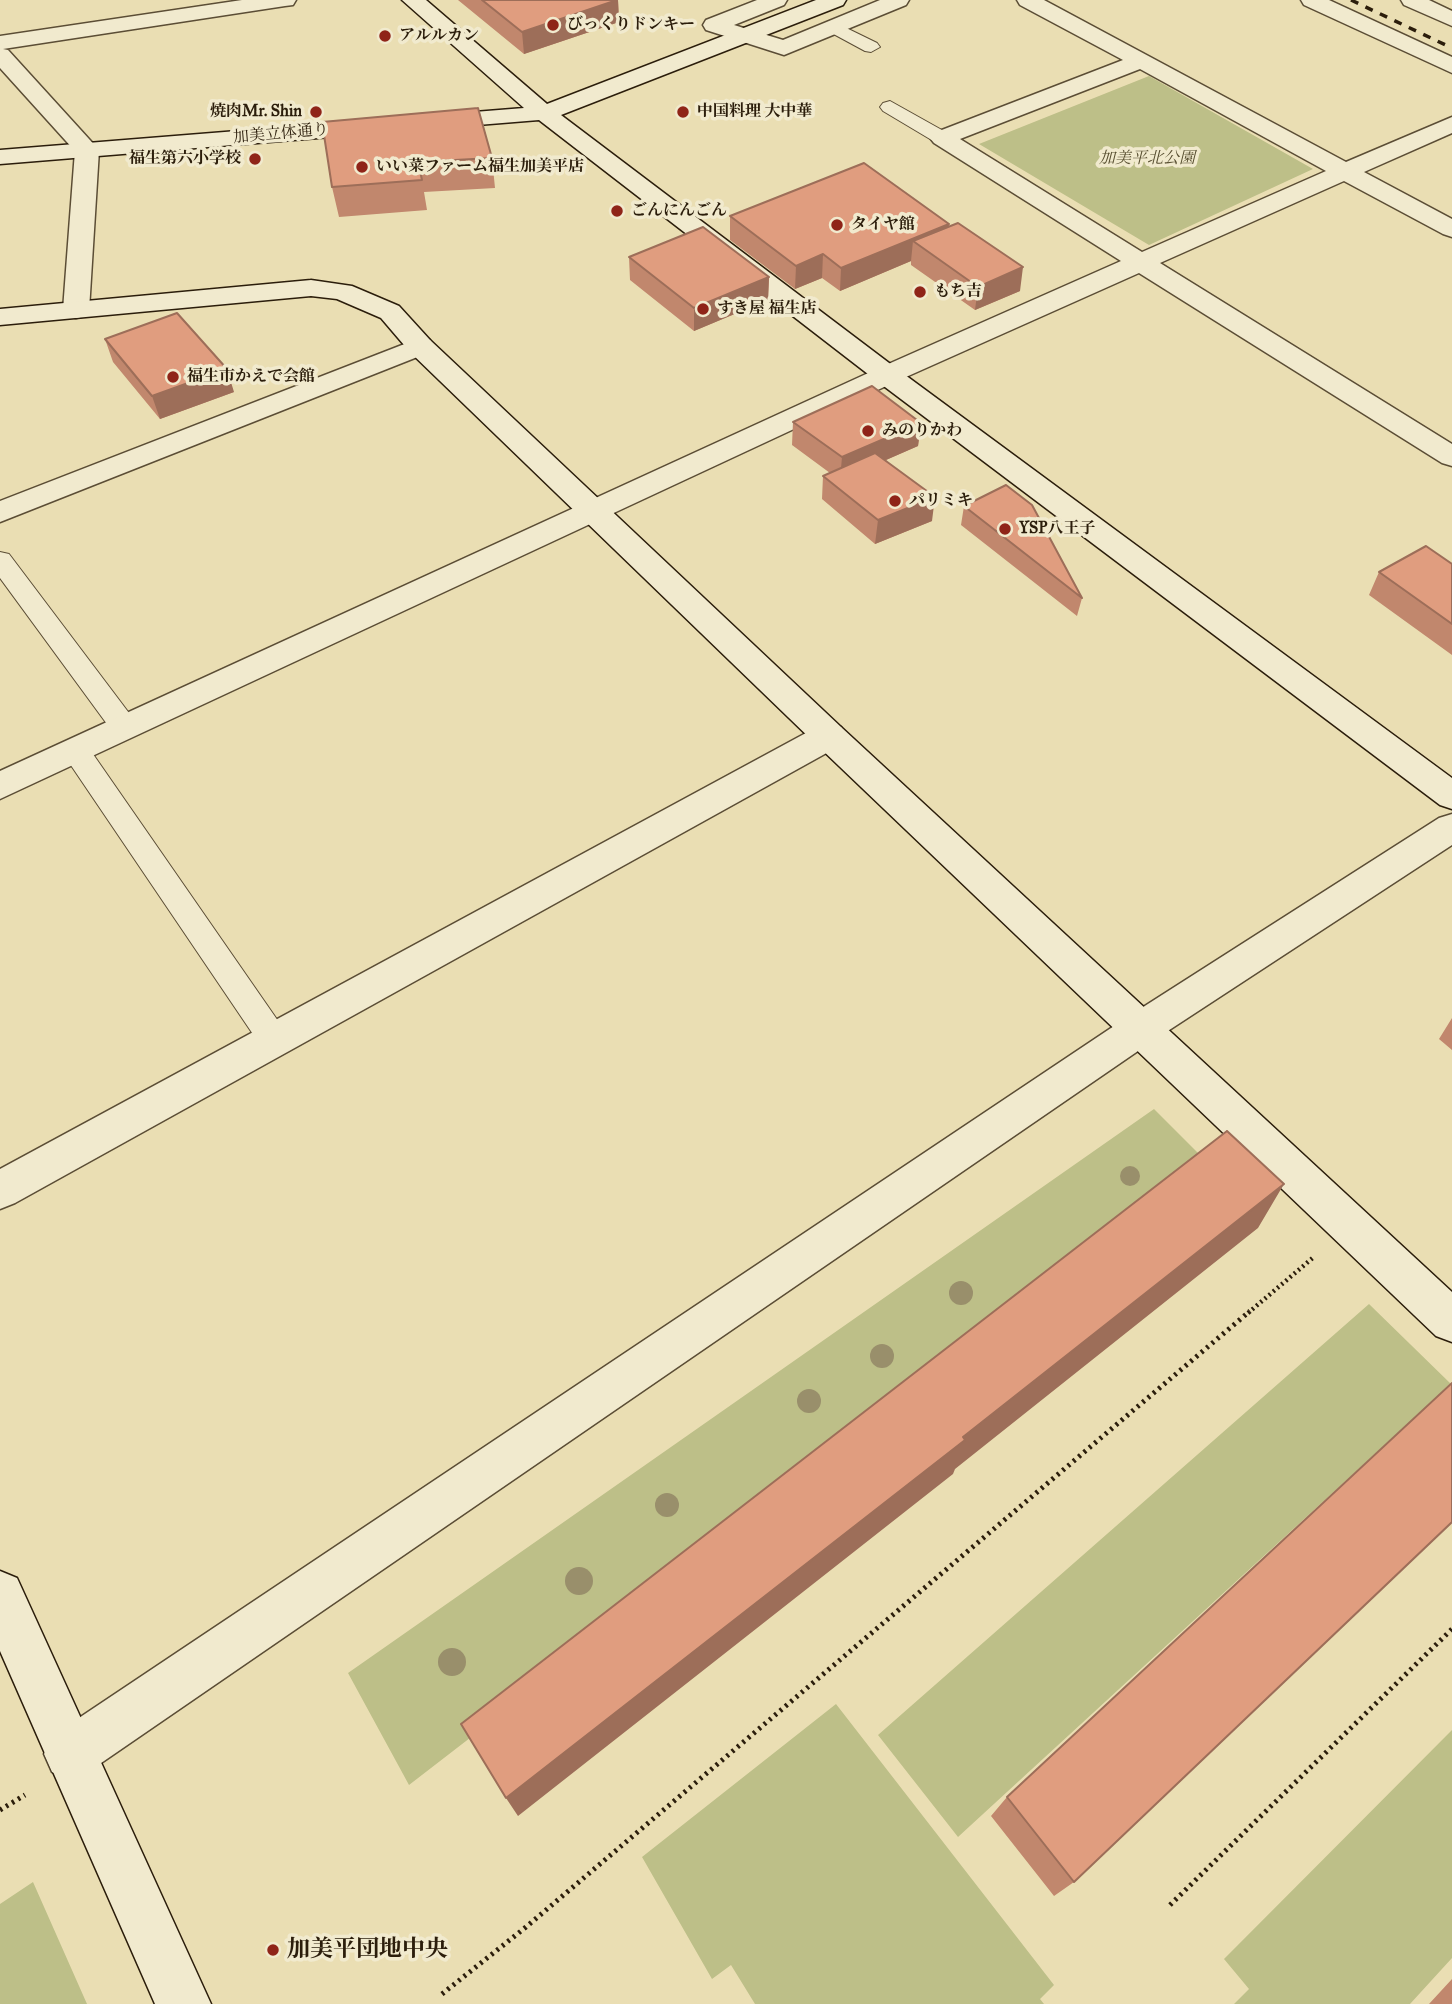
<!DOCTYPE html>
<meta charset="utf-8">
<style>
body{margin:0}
canvas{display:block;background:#eadeb3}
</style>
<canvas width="1452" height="2004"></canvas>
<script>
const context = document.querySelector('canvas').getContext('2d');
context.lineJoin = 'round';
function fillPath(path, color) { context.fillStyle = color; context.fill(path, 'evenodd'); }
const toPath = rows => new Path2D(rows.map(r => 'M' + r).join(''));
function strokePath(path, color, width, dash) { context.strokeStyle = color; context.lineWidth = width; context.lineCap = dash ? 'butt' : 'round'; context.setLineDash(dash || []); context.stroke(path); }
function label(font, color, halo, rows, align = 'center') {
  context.font = font + ' "IM FELL Great Primer","Noto Serif JP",serif'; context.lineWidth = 7; context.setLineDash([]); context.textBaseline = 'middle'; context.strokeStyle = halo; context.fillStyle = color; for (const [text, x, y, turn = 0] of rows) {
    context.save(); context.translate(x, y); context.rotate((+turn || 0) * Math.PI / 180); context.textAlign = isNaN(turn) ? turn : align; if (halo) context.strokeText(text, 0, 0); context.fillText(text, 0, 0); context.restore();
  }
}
fillPath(toPath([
 [1149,76,1313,169,1149,245,979,144],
 [1154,1109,1211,1166,409,1785,348,1673],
 [1369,1304,1451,1384,958,1837,878,1735],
 [836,1704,1054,1985,1040,1999,1044,2004,755,2004,731,1965,712,1979,642,1857],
 [1452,1730,1452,1958,1410,2004,1234,2004,1249,1989,1224,1959],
 [33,1882,87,2004,0,2004,0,1904]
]), '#bdbf88');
const lane = toPath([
 [834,22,877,43,880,47,871,52,865,51,828,31,825,27,828,23,834,22],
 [890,101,949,134,952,138,949,142,935,142,883,111,880,107,883,103,890,101],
 [0,552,9,554,135,721,139,728,135,735,125,738,115,735,0,578,0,552],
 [76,741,86,744,285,1031,290,1040,285,1049,274,1053,263,1049,66,758,62,751,66,744,76,741]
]);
const street = toPath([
 [242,0,296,0,293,5,285,6,3,49,8,50,99,150,89,310,85,316,76,318,67,316,63,310,75,151,0,68,0,36,242,0],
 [757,0,787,0,784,5,734,25,783,40,880,0,909,0,906,5,784,55,706,30,703,25,706,20,757,0],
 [1017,0,1044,0,1346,162,1452,117,1452,133,1364,172,1452,219,1452,237,1443,234,1344,181,1160,263,1452,444,1452,466,1442,463,1139,273,897,381,0,799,0,771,877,369,1121,261,934,143,930,138,934,133,1123,60,1020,5,1017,0],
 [1140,69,1326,171,1142,252,960,139,1140,69],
 [1301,0,1329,0,1452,57,1452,73,1304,5,1301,0],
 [1401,0,1429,0,1452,11,1452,26,1404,5,1401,0],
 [420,338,430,340,434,346,430,352,0,522,0,501,420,338],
 [829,724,841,727,846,736,841,745,15,1203,0,1209,0,1169,817,727,829,724],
 [1452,814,1452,845,1154,1040,88,1772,70,1780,52,1772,44,1754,52,1736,1126,1018,1439,818,1452,814]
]);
const secondary = toPath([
 [402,0,426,0,547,104,816,0,846,0,843,5,561,115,897,369,1452,778,1452,809,1440,805,877,381,539,120,0,164,0,150,524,108,402,0],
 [311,280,352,286,399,306,430,340,841,727,1452,1292,1452,1342,1436,1336,817,745,410,352,381,318,337,299,311,296,0,325,0,309,311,280],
 [0,1571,17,1578,211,2004,155,2004,0,1651,0,1571]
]);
strokePath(lane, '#5b4d35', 2);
strokePath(street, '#5b4d35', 3);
strokePath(secondary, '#2b1d0b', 3);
strokePath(toPath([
 [1248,1313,1315,1256]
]), '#2b1d0b', 4.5, [2, 3.5]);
strokePath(toPath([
 [0,1810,25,1795],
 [1170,1905,1452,1629],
 [442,1994,526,1927,1250,1311]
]), '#2b1d0b', 5, [2.5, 4.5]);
fillPath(lane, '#f1eace');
fillPath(street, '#f1eace');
fillPath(secondary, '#f1eace');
strokePath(toPath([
 [1351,0,1452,48]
]), '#2b1d0b', 3.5, [8, 8]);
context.fillStyle = '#998f6b';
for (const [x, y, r] of [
 [1130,1176,10],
 [961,1293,12],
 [882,1356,12],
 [809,1401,12],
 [667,1505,12],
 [579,1581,14],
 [452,1662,14]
]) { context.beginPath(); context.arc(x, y, r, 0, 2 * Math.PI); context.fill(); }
fillPath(toPath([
 [458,0,618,0,619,22,524,54],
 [322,122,492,158,495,188,424,192,427,210,339,217,332,187],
 [730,216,949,224,948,227,1020,291,975,310,911,265,911,261,840,291,822,278,795,289,730,240],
 [629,257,769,277,768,300,694,331,630,280],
 [105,339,234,392,160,419,113,362],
 [793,422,921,423,918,446,886,460,932,521,875,544,822,499,823,476,830,473,792,445],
 [964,506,1082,598,1077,616,961,525],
 [1452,564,1452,655,1369,595,1379,572],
 [1452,1018,1452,1050,1439,1039],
 [1007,1797,1074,1882,1054,1896,991,1816],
 [1452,1979,1452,2004,1429,2004]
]), '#c1876d');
fillPath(toPath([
 [618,0,619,22,524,54,522,32],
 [949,224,946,247,913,241,911,261,840,291,841,268],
 [823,254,822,278,795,289,796,266],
 [1023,267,1020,291,975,310,978,287],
 [769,277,768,300,694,331,694,308],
 [227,369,234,392,160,419,152,396],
 [921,423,918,446,840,480,842,457],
 [935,497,932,521,875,544,878,520],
 [1284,1184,1258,1228,955,1469,953,1474,518,1816,506,1798]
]), '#9d6e59');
const building = toPath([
 [482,0,617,0,522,32,482,0],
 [478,108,492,158,418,162,422,180,332,187,322,122,478,108],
 [864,163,949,224,841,268,823,254,796,266,730,216,864,163],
 [958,223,1023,267,978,287,913,241,958,223],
 [703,227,769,277,694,308,629,257,703,227],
 [177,313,227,369,152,396,105,339,177,313],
 [872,386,921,423,842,457,793,422,872,386],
 [875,453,935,497,878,520,823,476,875,453],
 [1006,485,1032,505,1082,598,964,506,1006,485],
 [1426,546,1452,564,1452,624,1379,572,1426,546],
 [1227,1131,1284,1184,963,1437,965,1440,506,1798,461,1724,1227,1131],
 [1452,1383,1452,1522,1074,1882,1007,1797,1452,1383]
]);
fillPath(building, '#e09d7f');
strokePath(building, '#9d6e59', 2);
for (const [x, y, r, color] of [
 [553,25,7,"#8f2418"],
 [385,36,7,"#8f2418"],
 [316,112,7,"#8f2418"],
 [683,112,7,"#8f2418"],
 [255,159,7,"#8f2418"],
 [362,167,7,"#8f2418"],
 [617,211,7,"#8f2418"],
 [837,225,7,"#8f2418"],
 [920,292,7,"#8f2418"],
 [703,309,7,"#8f2418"],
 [173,377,7,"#8f2418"],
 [868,431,7,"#8f2418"],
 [895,501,7,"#8f2418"],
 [1005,529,7,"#8f2418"],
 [273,1950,7,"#8f2418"]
]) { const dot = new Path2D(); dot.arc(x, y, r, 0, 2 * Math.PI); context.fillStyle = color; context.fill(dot); strokePath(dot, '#f1eace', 2.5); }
label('bold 16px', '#2b1d0b', '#f1eace', [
 ["びっくりドンキー",567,25],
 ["アルルカン",399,36],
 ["焼肉Mr. Shin",302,112,"right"],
 ["中国料理 大中華",697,112],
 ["福生第六小学校",241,159,"right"],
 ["いい菜ファーム福生加美平店",376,167],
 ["ごんにんごん",631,211],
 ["タイヤ館",851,225],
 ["もち吉",934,292],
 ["すき屋 福生店",717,309],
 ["福生市かえで会館",187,377],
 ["みのりかわ",882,431],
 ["パリミキ",909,501],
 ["YSP八王子",1019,529]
], 'left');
label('16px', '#2b1d0b', '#f1eace', [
 ["加美立体通り",281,134,-5]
]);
label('italic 16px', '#574e30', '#f1eace', [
 ["加美平北公園",1147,159]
]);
label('bold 23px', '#2b1d0b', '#f1eace', [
 ["加美平団地中央",287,1950]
], 'left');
</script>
